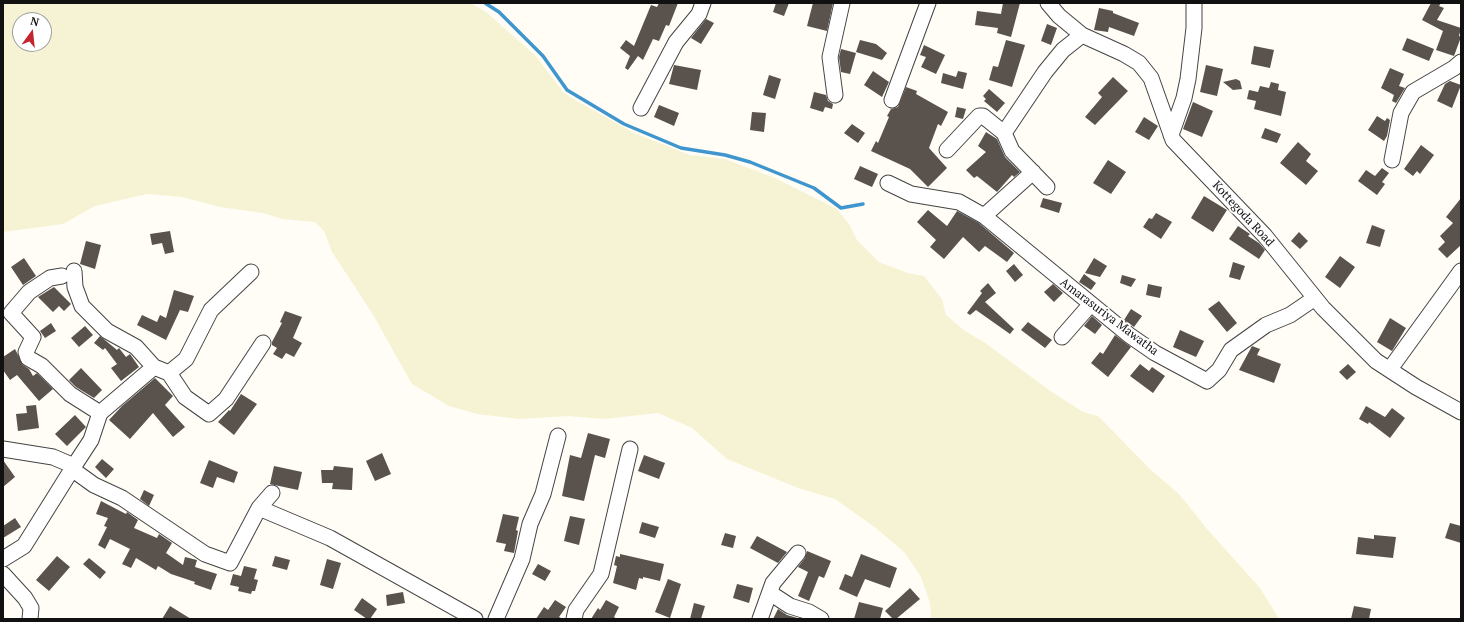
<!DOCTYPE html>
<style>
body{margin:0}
#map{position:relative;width:1464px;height:622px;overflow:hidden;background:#fffdf5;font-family:"PT Serif",serif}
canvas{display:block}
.frame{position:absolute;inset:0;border:4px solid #111;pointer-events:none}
.north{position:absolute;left:12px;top:12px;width:40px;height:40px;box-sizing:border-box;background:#fff;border:1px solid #a0a0a0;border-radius:50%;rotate:15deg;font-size:11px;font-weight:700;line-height:16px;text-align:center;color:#111}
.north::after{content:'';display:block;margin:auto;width:14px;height:18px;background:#c4262e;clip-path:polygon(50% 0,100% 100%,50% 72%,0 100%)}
</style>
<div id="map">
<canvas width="1464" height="622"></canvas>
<div class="frame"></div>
<div class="north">N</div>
</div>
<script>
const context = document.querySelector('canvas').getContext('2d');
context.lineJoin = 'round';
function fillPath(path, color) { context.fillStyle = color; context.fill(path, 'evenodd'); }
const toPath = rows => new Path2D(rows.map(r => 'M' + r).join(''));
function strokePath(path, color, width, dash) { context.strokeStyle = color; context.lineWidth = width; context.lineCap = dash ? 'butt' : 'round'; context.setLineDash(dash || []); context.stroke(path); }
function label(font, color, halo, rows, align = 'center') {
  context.font = font + ' "PT Serif",serif'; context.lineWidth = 4; context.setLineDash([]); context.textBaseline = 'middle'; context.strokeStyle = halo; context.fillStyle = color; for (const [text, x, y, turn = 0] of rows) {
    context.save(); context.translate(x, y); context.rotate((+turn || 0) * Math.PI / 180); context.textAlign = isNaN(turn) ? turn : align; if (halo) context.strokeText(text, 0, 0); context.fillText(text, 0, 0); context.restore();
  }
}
fillPath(toPath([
 [3,3,470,3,485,11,535,55,564,93,584,105,634,133,690,155,725,159,775,178,837,209,849,224,857,240,879,262,908,273,924,276,942,299,946,315,965,331,984,342,1049,390,1083,412,1098,416,1151,470,1179,494,1208,530,1260,588,1279,619,931,619,930,603,921,577,905,553,876,528,835,499,798,488,727,459,692,428,658,413,604,419,568,416,520,419,477,414,449,406,412,384,372,313,332,252,324,231,315,222,282,219,263,213,220,207,182,197,147,194,95,206,63,224,3,232],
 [20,20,44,20,44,44,20,44]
]), '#f6f3d4');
strokePath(toPath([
 [485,3,499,12,543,56,567,90,624,124,681,148,725,155,750,162,814,188,841,208,863,204]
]), '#3f96cf', 3.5);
fillPath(toPath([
 [659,3,678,3,669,26,666,25,659,41,653,39,643,60,638,56,628,70,625,68,630,56,620,48,626,40,634,46,651,5,657,7],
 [776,3,789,3,784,16,773,12],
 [813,3,833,3,827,31,807,26],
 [1003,3,1020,3,1011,37,997,33,998,28,975,25,977,11,1001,14],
 [1431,3,1441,3,1439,6,1444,8,1437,20,1461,28,1459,36,1461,37,1454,56,1436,50,1443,31,1422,20],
 [1099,8,1113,11,1113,13,1139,23,1134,36,1109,27,1108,32,1094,30],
 [706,19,714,23,701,44,691,38],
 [1047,24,1057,28,1051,45,1041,41],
 [1407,38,1434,49,1429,61,1402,50],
 [860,40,876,44,887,53,882,60,856,52],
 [1006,40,1025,45,1012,87,989,80,993,66,998,67],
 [924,45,945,55,936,74,921,67,926,57,920,55],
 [1254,46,1274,50,1270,68,1251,64],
 [841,49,856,53,850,74,841,72,839,57],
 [674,65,701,70,697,90,669,84],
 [1206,65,1223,69,1217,96,1200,92],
 [1390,68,1404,74,1399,86,1405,88,1396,103,1392,101,1394,95,1381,88],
 [873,71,889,82,882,97,864,85],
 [958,71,967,73,963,89,941,83,943,73,956,77],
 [769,75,781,79,775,99,763,95],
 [1113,77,1128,91,1095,125,1085,117,1102,97,1098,93],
 [1236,79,1240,81,1242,89,1233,90,1223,82],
 [1450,81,1461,85,1452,108,1437,101,1445,84],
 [1271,82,1279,84,1278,90,1286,92,1281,116,1254,109,1256,101,1247,99,1249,90,1258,92,1260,86,1269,88],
 [906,87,917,91,916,94,948,112,941,126,938,124,929,148,947,168,928,187,910,169,871,151,876,141,878,143,889,117,887,116,891,109,898,107],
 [989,89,1005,103,997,112,984,101,986,99,983,96],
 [814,92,826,95,828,101,833,104,832,109,825,107,823,112,810,108],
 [1193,102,1213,111,1202,137,1183,129],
 [659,105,679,113,674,126,654,117],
 [957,107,966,109,963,119,955,117],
 [752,112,766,113,764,132,750,130],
 [1377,116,1385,121,1387,118,1390,120,1387,136,1384,141,1368,130],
 [1144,117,1158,126,1149,140,1135,132],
 [852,124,865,133,858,143,844,133],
 [1265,128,1281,134,1277,143,1261,138],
 [986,132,997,139,1005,157,1020,172,1014,177,1012,175,997,192,977,176,974,178,966,170,986,152,978,146],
 [1298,142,1311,154,1306,161,1318,171,1306,185,1280,163],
 [1421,145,1434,155,1420,174,1417,171,1413,176,1404,169],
 [1108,160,1126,172,1111,194,1093,183],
 [860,166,878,174,872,187,854,179],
 [1382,168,1389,173,1382,182,1385,184,1377,195,1358,181,1366,170,1375,176],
 [1204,196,1227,210,1213,232,1191,218],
 [1043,198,1062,203,1059,213,1040,207],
 [1461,198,1461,245,1447,258,1438,249,1445,242,1440,236,1453,223,1446,217],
 [928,210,947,226,957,211,979,223,1014,253,1007,262,985,246,979,252,963,237,944,259,930,247,936,240,917,222],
 [1156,213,1172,222,1161,239,1143,227,1149,218,1152,219],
 [1372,225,1385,230,1380,247,1366,243],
 [1238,226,1250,234,1248,236,1259,243,1265,250,1259,259,1229,239],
 [170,231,174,252,165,254,162,243,152,245,150,234],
 [1299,232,1308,241,1300,249,1291,241],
 [86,241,101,245,95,269,80,264],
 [1340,256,1355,267,1340,288,1325,277],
 [24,258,36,276,23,285,11,267],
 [1094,258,1107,266,1100,277,1085,273],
 [1233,262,1245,266,1240,280,1229,277],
 [1014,264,1023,275,1015,282,1006,271],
 [1084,274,1096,283,1091,290,1079,282],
 [1122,275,1136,279,1131,287,1120,283],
 [988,283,996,293,985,302,1014,329,1010,334,976,310,970,315,967,313,982,293,980,291],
 [1053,284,1063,293,1054,302,1044,292],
 [1148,284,1162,287,1160,298,1146,295],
 [54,287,71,304,64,311,59,306,53,312,38,297],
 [174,290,194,296,188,312,180,310,166,340,137,325,142,315,157,322,160,315,166,318],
 [1219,301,1237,323,1227,332,1208,309],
 [1131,309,1142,316,1134,327,1124,320],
 [285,311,302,317,293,338,302,343,294,357,286,353,282,359,273,354,277,348,272,345,272,342,282,323,280,322],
 [1092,316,1102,325,1095,334,1084,326],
 [1390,318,1406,328,1392,351,1377,342],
 [1028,322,1052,340,1045,348,1021,330],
 [51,323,56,331,45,338,40,331],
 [85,326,93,335,79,347,71,338],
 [1180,330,1204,341,1196,357,1173,347],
 [1115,335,1131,347,1108,377,1091,363,1100,352,1103,354],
 [100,336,117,350,119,348,126,357,130,354,139,367,121,381,111,368,117,364,105,348,103,350,94,343],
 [1252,346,1260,349,1257,355,1281,364,1274,383,1239,370],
 [15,349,23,365,29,369,33,376,37,373,53,389,39,401,17,375,10,380,3,370,3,357],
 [1140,364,1149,371,1152,367,1165,376,1153,393,1130,376],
 [1348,364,1356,372,1347,380,1339,372],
 [81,368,102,390,94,398,76,387,69,380],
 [155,378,173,396,165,405,185,427,173,437,153,413,130,439,109,420,122,406],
 [241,394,257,404,234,435,218,422,229,410,230,411],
 [36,405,39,428,18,431,16,414,27,413,26,406],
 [1366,406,1385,417,1392,408,1405,418,1390,438,1369,422,1368,424,1359,419],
 [75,415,86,427,67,446,55,434],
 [588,433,610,439,605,458,595,455,584,501,562,496,570,455,581,458],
 [382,453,391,474,375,481,366,461],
 [644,455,665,463,659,479,638,471],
 [102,459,114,469,106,478,95,467],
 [3,460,15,477,3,487],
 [209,460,238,472,234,483,217,477,213,488,200,483],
 [274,466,302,472,298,490,270,484],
 [334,466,353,468,352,490,332,489,333,483,322,483,321,470,333,470],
 [144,490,154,495,149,506,140,499],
 [101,501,126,514,127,512,138,520,134,528,157,538,159,534,172,543,166,553,183,565,185,557,197,560,195,567,217,574,211,590,194,584,195,582,171,574,158,566,156,570,136,558,131,568,122,564,130,549,110,539,105,549,98,545,107,527,104,526,108,518,96,514],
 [503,514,519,517,516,530,518,531,514,553,504,551,506,544,496,542],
 [570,516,585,519,579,545,564,541],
 [15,518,21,527,3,538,3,526],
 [642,522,659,527,655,538,639,533],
 [1450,523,1461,526,1461,543,1445,538],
 [725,533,736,536,733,548,721,545],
 [1374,535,1396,537,1393,558,1356,554,1358,537,1374,539],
 [757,536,787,552,778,563,750,548],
 [807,551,831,561,824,578,819,576,809,601,798,596,808,572,798,567,805,558],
 [620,554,664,564,660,581,643,577,643,579,639,578,636,590,613,583,617,566,614,565,616,556,620,557],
 [861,554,897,568,890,588,865,579,857,597,839,589,845,574,852,577],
 [57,556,70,567,49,591,36,580],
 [275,556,290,560,287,570,272,566],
 [89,558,106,572,100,579,83,564],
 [327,559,341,563,333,589,320,585],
 [538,564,551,571,545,581,532,574],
 [244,566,257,569,254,579,258,580,255,591,252,591,251,594,238,591,239,587,230,585,233,574,241,576],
 [668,579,681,584,670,618,655,612],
 [737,584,753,588,749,603,733,598],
 [910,588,920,599,896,619,893,619,885,611],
 [403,592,405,603,387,606,386,595],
 [362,598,377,609,370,619,367,619,354,610],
 [555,600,566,607,559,617,563,619,536,619,544,607,548,610],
 [606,600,619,607,614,617,617,619,591,619,598,608,600,610],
 [859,602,883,608,880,619,854,619],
 [694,603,705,606,701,619,690,619],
 [170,606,191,619,162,619],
 [1354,606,1371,609,1369,619,1351,619],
 [778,609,787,615,801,619,773,619]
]), '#5a524d');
const minor = toPath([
 [1048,3,1059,16,1082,35,1124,54,1139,63,1151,78,1173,140,1265,236,1323,308,1376,361,1416,387,1461,412],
 [835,95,830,57,842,3],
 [892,100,928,3],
 [641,108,676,42,699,14,703,3],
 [1171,135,1184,98,1188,79,1194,28,1194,3],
 [947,150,979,116,983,116,1004,133],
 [1392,160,1401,113,1413,92,1454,68,1461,62],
 [888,183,911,194,959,202,984,216,1129,335,1155,353,1207,381,1219,370,1231,350,1266,325,1290,315,1315,298],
 [1047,187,1012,151,1004,133,1045,72,1063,50,1082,35],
 [984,216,1033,172],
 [74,271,75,287,82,306,107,331,136,347,154,367],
 [62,276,50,278,29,292,11,313,33,337,26,352,28,358,42,366,70,394,100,413,91,440,74,466,76,472,94,485,122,498,205,554,230,563,259,508,272,493],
 [1062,337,1090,305],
 [1390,369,1461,271],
 [169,373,185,397,209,414,226,399,263,343],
 [100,413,154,367,169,373,186,359,211,310,251,272],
 [3,449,53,457,74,466,24,546,3,559],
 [259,508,330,538,475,619],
 [3,574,25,598,31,608,30,619],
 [770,593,790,606,809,612,821,619],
 [496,619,522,559,530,524,543,494,558,436],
 [574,619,576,610,601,574,630,449],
 [760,619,773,583,798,553]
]);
strokePath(minor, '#444', 17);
strokePath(minor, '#fff', 15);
label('12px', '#111', '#fff', [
 ["Kottegoda Road",1243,214,47],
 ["Amarasuriya Mawatha",1109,317,37]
]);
</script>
